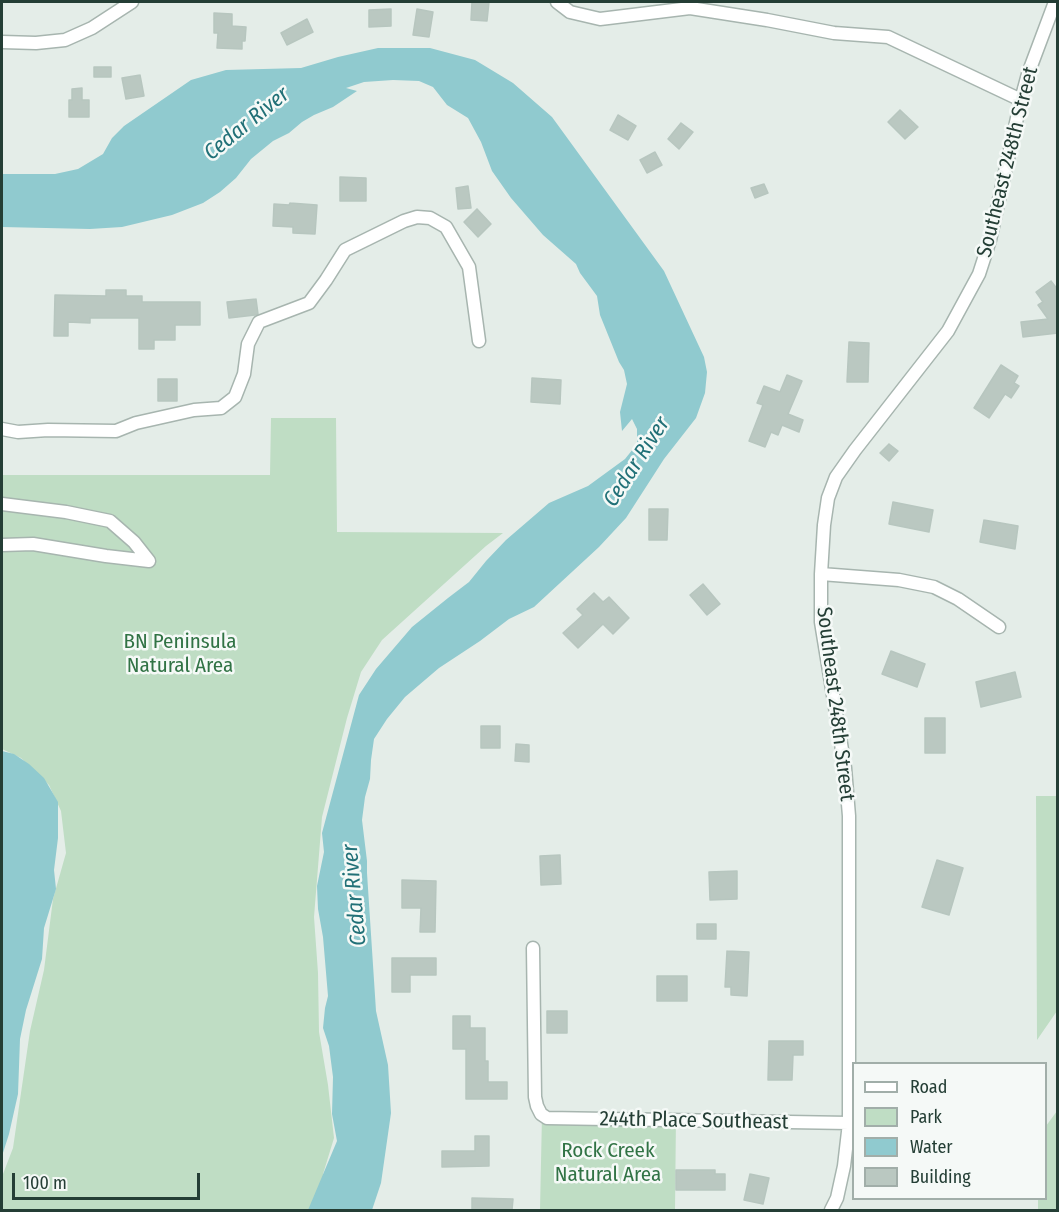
<!DOCTYPE html>
<style>
body{margin:0}
#map{position:relative;width:1059px;height:1212px;overflow:hidden;background:#e4ede8;font-family:"Fira Sans Condensed",sans-serif}
canvas{display:block}
.frame{position:absolute;inset:0;border:3px solid #243e35;pointer-events:none}
.legend{position:absolute;left:852px;top:1062px;width:195px;height:138px;box-sizing:border-box;background:#f5f9f7;border:2px solid #a1aea9;margin:0;padding:8px 10px;list-style:none;font-size:18px;color:#243e35}
.legend li{display:flex;align-items:center;gap:12px;height:30px}
.legend b{width:30px;border:2px solid #a1aea9}
.scale{position:absolute;left:12px;top:1173px;width:188px;height:27px;box-sizing:border-box;border:3px solid #243e35;border-top:0;padding-left:8px;font-size:18px;line-height:21px;white-space:nowrap;color:#243e35;-webkit-text-stroke:4px #f5f9f7;paint-order:stroke}
</style>
<div id="map">
<canvas width="1059" height="1212"></canvas>
<div class="frame"></div>
<ul class="legend">
<li><b style="height:8px;background:#fff"></b>Road</li>
<li><b style="height:16px;background:#bfddc4"></b>Park</li>
<li><b style="height:16px;background:#90cacf"></b>Water</li>
<li><b style="height:16px;background:#bac8c1"></b>Building</li>
</ul>
<div class="scale">100 m</div>
</div>
<script>
const context = document.querySelector('canvas').getContext('2d');
context.lineJoin = 'round';
function fillPath(path, color) { context.fillStyle = color; context.fill(path, 'evenodd'); }
const toPath = rows => new Path2D(rows.map(r => 'M' + r).join(''));
function strokePath(path, color, width, dash) { context.strokeStyle = color; context.lineWidth = width; context.lineCap = dash ? 'butt' : 'round'; context.setLineDash(dash || []); context.stroke(path); }
function label(font, color, halo, rows, align = 'center') {
  context.font = font + ' "Fira Sans Condensed",sans-serif'; context.lineWidth = 5; context.setLineDash([]); context.textBaseline = 'middle'; context.strokeStyle = halo; context.fillStyle = color; for (const [text, x, y, turn = 0] of rows) {
    context.save(); context.translate(x, y); context.rotate((+turn || 0) * Math.PI / 180); context.textAlign = isNaN(turn) ? turn : align; if (halo) context.strokeText(text, 0, 0); context.fillText(text, 0, 0); context.restore();
  }
}
fillPath(toPath([
 [271,418,336,418,337,532,503,533,486,546,382,640,361,672,347,718,322,817,314,917,318,973,319,1032,328,1085,334,1138,323,1174,344,1174,371,1210,2,1210,2,1174,3,1174,13,1148,30,1031,44,970,53,899,66,853,61,811,49,785,21,758,2,749,2,475,270,475],
 [1036,796,1058,796,1057,1011,1037,1040],
 [1057,1111,1057,1210,1038,1210,1038,1199,1046,1198,1046,1126],
 [542,1115,676,1116,675,1210,540,1210]
]), '#bfddc4');
fillPath(toPath([
 [378,48,430,48,475,60,513,83,552,117,664,271,704,357,707,372,705,393,696,418,664,459,626,518,599,547,534,607,509,619,480,641,439,668,405,697,387,719,374,739,371,760,370,779,365,797,362,820,367,861,367,873,376,1011,388,1065,391,1113,381,1183,372,1210,308,1210,337,1141,332,1114,333,1077,329,1046,323,1028,325,1008,328,996,323,937,318,909,317,886,324,852,322,833,359,695,376,669,412,627,448,598,469,582,486,561,506,540,549,503,588,486,625,459,637,444,637,429,632,419,622,431,620,412,627,384,624,370,619,362,600,315,597,296,580,273,576,264,543,235,511,198,492,171,481,142,468,118,447,105,433,87,419,81,393,80,364,82,346,88,357,91,333,107,314,115,302,122,289,133,273,141,251,159,236,178,220,192,203,203,172,215,122,227,90,229,2,227,2,174,55,174,78,169,103,154,112,138,124,126,191,80,226,70,301,68,338,57],
 [2,751,14,754,29,764,44,778,58,802,58,838,54,870,56,889,44,928,42,959,26,1010,20,1039,18,1094,9,1134,2,1156]
]), '#90cacf');
const building = toPath([
 [472,2,489,2,487,21,471,20,472,2],
 [391,9,391,26,369,27,369,10,391,9],
 [417,9,433,12,429,37,413,35,417,9],
 [214,13,232,14,232,26,246,27,245,41,242,41,242,49,217,48,218,33,214,33,214,13],
 [307,19,313,32,287,45,281,33,307,19],
 [94,67,111,67,111,77,94,77,94,67],
 [140,75,144,96,126,99,122,78,140,75],
 [82,88,82,100,89,100,89,117,69,117,69,100,72,100,72,89,82,88],
 [900,110,918,127,905,139,888,122,900,110],
 [618,115,636,126,628,140,610,130,618,115],
 [681,123,693,132,679,149,668,139,681,123],
 [655,152,662,165,647,173,640,160,655,152],
 [340,177,366,178,366,201,340,201,340,177],
 [764,184,768,193,755,198,751,188,764,184],
 [468,186,471,208,458,209,456,188,468,186],
 [290,203,317,205,315,234,293,233,293,227,273,226,274,204,289,205,290,203],
 [477,209,491,224,478,237,464,222,477,209],
 [1051,281,1058,290,1058,333,1023,337,1021,322,1048,319,1038,305,1043,302,1036,292,1051,281],
 [106,290,126,290,126,296,142,296,142,302,200,302,200,325,175,325,175,340,154,340,154,349,139,349,139,318,90,318,90,323,68,322,68,336,54,336,55,295,106,296,106,290],
 [256,299,258,314,255,315,229,318,227,302,256,299],
 [849,342,869,343,868,382,847,382,849,342],
 [1001,365,1018,376,1014,383,1019,386,1011,398,1005,394,989,418,974,408,1001,365],
 [787,375,802,381,788,414,803,420,799,432,782,425,778,435,771,432,765,447,749,441,763,405,757,403,764,386,780,392,787,375],
 [532,378,561,380,560,404,531,402,532,378],
 [158,379,177,379,177,401,158,401,158,379],
 [889,444,898,451,889,461,880,453,889,444],
 [893,502,933,510,929,532,889,524,893,502],
 [649,509,668,509,667,540,649,540,649,509],
 [984,520,1018,526,1015,549,980,542,984,520],
 [703,584,720,604,707,615,690,595,703,584],
 [594,593,603,602,609,597,629,618,613,634,603,624,578,648,563,633,583,615,577,609,594,593],
 [891,651,925,664,917,687,882,674,891,651],
 [1015,672,1021,697,981,707,976,682,1015,672],
 [925,718,945,718,945,753,925,753,925,718],
 [481,726,500,726,500,748,481,748,481,726],
 [516,744,529,745,529,762,515,761,516,744],
 [560,855,561,884,541,885,540,856,560,855],
 [937,860,963,868,949,915,922,907,937,860],
 [737,871,737,899,710,900,709,872,737,871],
 [402,880,436,881,435,932,420,932,421,908,402,908,402,880],
 [697,924,716,924,716,939,697,939,697,924],
 [727,951,749,952,747,996,731,995,731,987,725,987,727,951],
 [392,958,436,958,436,975,410,975,410,992,392,992,392,958],
 [657,976,687,976,687,1001,657,1001,657,976],
 [547,1011,567,1011,567,1033,547,1033,547,1011],
 [453,1016,470,1016,470,1028,485,1028,485,1061,488,1061,488,1082,507,1082,507,1099,466,1099,466,1049,453,1049,453,1016],
 [769,1041,803,1041,803,1055,793,1055,792,1080,768,1080,769,1041],
 [475,1136,489,1136,489,1166,442,1167,442,1151,475,1151,475,1136],
 [676,1170,715,1170,715,1174,725,1174,725,1190,676,1190,676,1170],
 [750,1174,769,1178,763,1204,744,1200,750,1174],
 [472,1198,513,1199,512,1210,472,1210,472,1198]
]);
fillPath(building, '#bac8c1');
strokePath(building, '#b7c6bf', 1.5);
const street = toPath([
 [557,2,570,12,600,19,690,8,767,20,834,33,888,37,1021,100],
 [2,42,36,43,65,40,92,28,132,2],
 [2,429,18,432,48,430,116,431,136,423,194,410,221,408,235,397,244,374,248,344,259,322,309,303,326,280,345,250,404,221,417,217,430,218,446,227,469,267,479,341],
 [2,504,66,512,110,521,134,542,149,561],
 [2,545,33,544,106,556,149,561],
 [821,574,899,580,934,587,958,599,999,627],
 [533,948,535,1097,537,1106,541,1114,547,1118,849,1123],
 [831,1210,837,1198,844,1166,849,1123,849,816,845,768,821,622,821,574,824,525,828,498,836,477,855,450,948,331,979,274,990,240,1021,100,1028,74,1055,2]
]);
strokePath(street, '#a7b5af', 15);
strokePath(street, '#fff', 12);
label('21px', '#243e35', '#f5f9f7', [
 ["Southeast 248th Street",1008,162,-76],
 ["Southeast 248th Street",835,704,83],
 ["244th Place Southeast",694,1121,1]
]);
label('21px', '#317345', '#f5f9f7', [
 ["BN Peninsula",180,642],
 ["Natural Area",180,666],
 ["Rock Creek",608,1151],
 ["Natural Area",608,1175]
]);
label('italic 22px', '#217077', '#f5f9f7', [
 ["Cedar River",247,124,-39],
 ["Cedar River",637,462,-57],
 ["Cedar River",355,895,-95]
]);
</script>
